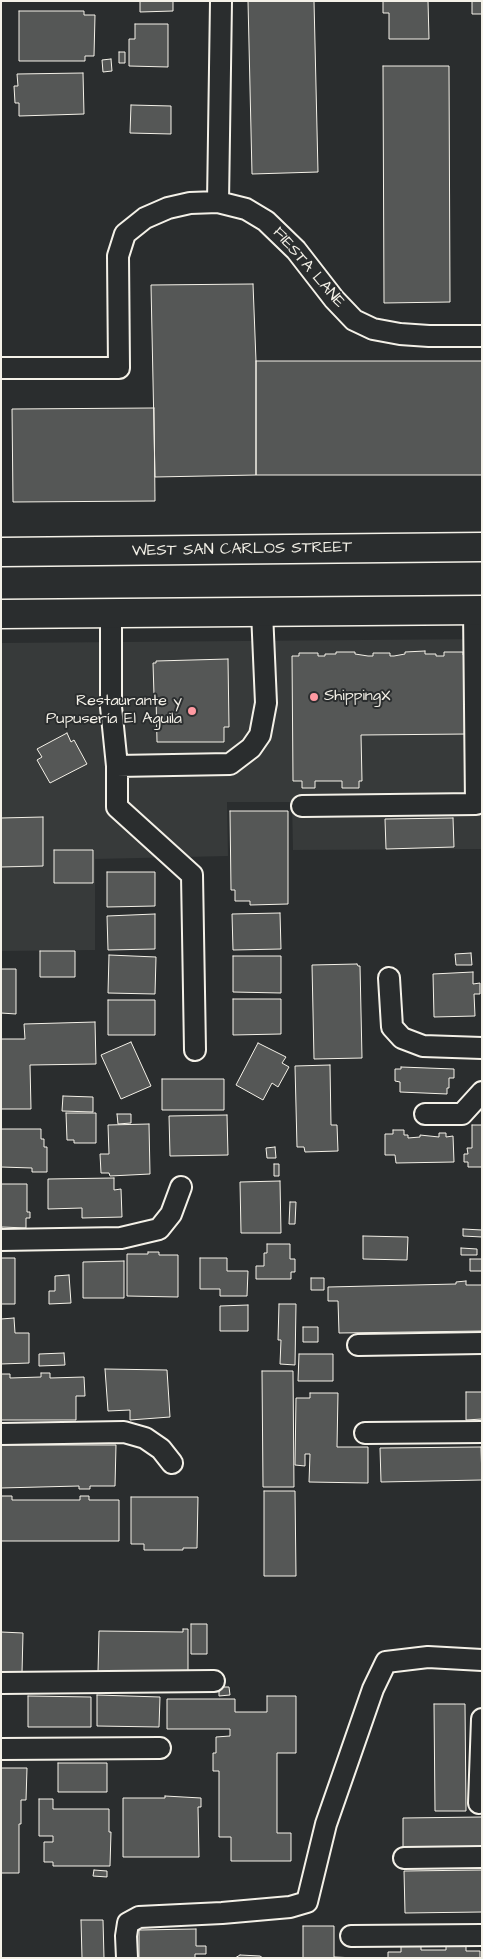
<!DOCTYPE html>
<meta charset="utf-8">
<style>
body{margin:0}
#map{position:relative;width:483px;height:1959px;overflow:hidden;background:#2a2d2e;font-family:"Architects Daughter",sans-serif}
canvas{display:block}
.frame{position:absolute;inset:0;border:2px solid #f4f1e8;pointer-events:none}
</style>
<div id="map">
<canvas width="483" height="1959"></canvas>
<div class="frame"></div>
</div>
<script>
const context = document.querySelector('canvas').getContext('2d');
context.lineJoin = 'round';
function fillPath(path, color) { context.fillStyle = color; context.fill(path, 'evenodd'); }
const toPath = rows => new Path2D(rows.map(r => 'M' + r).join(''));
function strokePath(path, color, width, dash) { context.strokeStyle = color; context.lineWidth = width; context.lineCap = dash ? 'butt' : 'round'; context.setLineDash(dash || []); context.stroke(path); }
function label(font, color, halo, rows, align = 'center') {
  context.font = font + ' "Architects Daughter",sans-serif'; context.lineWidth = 4; context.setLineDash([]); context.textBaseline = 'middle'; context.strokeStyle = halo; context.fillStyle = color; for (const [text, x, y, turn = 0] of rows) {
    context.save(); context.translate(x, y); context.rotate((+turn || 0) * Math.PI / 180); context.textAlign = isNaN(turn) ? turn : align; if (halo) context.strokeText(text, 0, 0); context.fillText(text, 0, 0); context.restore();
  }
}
fillPath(toPath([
 [482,639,482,849,293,850,292,802,227,802,228,856,95,859,95,950,1,951,1,643]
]), '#373a3a');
const building = toPath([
 [140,1,173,1,173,11,140,12,140,1],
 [248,1,314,1,318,172,252,174,248,1],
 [383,1,428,1,429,39,389,39,389,13,383,13,383,1],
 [472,1,482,1,482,14,472,14,472,1],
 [19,11,84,11,84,15,95,15,94,56,85,56,85,61,19,61,19,11],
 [135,24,168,24,168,67,129,66,129,39,135,39,135,24],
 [119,52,125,52,125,63,119,63,119,52],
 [111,59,112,71,103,72,102,60,111,59],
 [383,66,449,66,450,302,384,303,383,66],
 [83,73,84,114,19,116,19,103,15,103,14,86,18,86,17,74,83,73],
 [131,105,171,106,171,134,130,133,131,105],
 [253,284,256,361,256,475,155,477,151,285,253,284],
 [256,361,482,361,482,475,256,475,256,361],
 [154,408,155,501,13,502,12,409,154,408],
 [425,651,425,654,436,654,436,656,444,656,444,652,463,652,463,655,468,655,468,734,361,735,362,781,359,781,359,788,342,788,342,781,315,781,315,788,302,788,302,781,293,781,292,656,299,656,299,653,318,653,318,656,325,656,325,654,336,654,336,652,355,652,355,654,368,656,373,656,373,653,390,653,390,656,394,656,405,654,405,652,425,651],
 [228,659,229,727,224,727,224,742,157,742,156,695,154,695,153,663,156,663,156,661,228,659],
 [67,733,71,742,74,740,87,764,50,783,37,760,42,757,37,749,67,733],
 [230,811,288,811,288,904,250,905,250,901,235,901,235,890,231,890,230,811],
 [43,817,43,866,1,867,1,818,43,817],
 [453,818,454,847,386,849,385,819,453,818],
 [54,850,93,850,93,883,54,883,54,850],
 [107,872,155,872,155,906,107,907,107,872],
 [280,913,281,949,233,950,232,914,280,913],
 [155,914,155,949,108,950,107,916,155,914],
 [40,951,75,951,75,977,40,977,40,951],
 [471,953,472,965,456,965,455,954,471,953],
 [109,955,156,957,155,994,108,993,109,955],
 [233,956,281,956,281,993,233,992,233,956],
 [357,964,358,966,360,966,362,1058,314,1059,312,965,357,964],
 [1,969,16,969,16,1014,1,1013,1,969],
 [473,972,473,984,480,983,480,994,474,994,475,1016,434,1017,433,974,473,972],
 [233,999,281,999,281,1034,233,1035,233,999],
 [108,1000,155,1000,155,1035,108,1035,108,1000],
 [95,1022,96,1064,30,1065,31,1109,1,1109,1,1039,25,1039,24,1024,95,1022],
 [131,1042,151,1086,121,1099,101,1055,131,1042],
 [258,1043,286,1057,282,1063,289,1067,278,1087,272,1083,263,1100,236,1085,258,1043],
 [330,1065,331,1125,337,1125,338,1151,305,1152,304,1147,297,1147,295,1066,330,1065],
 [401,1067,454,1069,454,1078,449,1078,449,1088,447,1088,447,1094,400,1092,400,1082,395,1081,395,1069,401,1069,401,1067],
 [162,1079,224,1079,224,1110,162,1110,162,1079],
 [63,1096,93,1097,93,1112,62,1111,63,1096],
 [66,1113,96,1113,96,1143,74,1143,74,1140,67,1140,66,1113],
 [117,1114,131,1114,131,1123,118,1124,117,1114],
 [227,1115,228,1155,170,1156,169,1116,227,1115],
 [149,1124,150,1174,110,1176,109,1173,101,1173,100,1154,109,1154,108,1125,149,1124],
 [472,1125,482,1125,482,1167,468,1167,468,1162,464,1162,464,1154,468,1154,467,1148,472,1148,472,1125],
 [1,1129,41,1129,41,1139,44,1139,44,1147,47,1147,47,1172,32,1172,32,1168,1,1167,1,1129],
 [393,1130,404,1130,404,1135,408,1135,408,1138,420,1137,420,1135,439,1137,439,1133,446,1133,446,1137,453,1136,454,1162,396,1163,395,1155,385,1155,385,1134,393,1134,393,1130],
 [275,1147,276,1158,267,1158,266,1148,275,1147],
 [274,1164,279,1164,279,1176,274,1176,274,1164],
 [114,1178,114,1190,121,1189,122,1217,82,1218,82,1208,48,1209,48,1179,114,1178],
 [280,1181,281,1233,241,1233,240,1182,280,1181],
 [1,1184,27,1184,27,1212,30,1212,30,1218,26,1218,26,1228,2,1227,1,1231,1,1184],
 [290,1202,296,1202,295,1224,289,1224,290,1202],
 [463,1229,482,1230,482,1237,463,1236,463,1229],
 [363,1236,408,1237,407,1260,363,1259,363,1236],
 [267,1244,290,1244,290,1259,295,1259,295,1272,291,1272,291,1279,256,1279,256,1266,264,1266,264,1253,267,1253,267,1244],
 [461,1248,477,1249,477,1255,461,1255,461,1248],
 [148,1252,159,1252,159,1255,178,1255,178,1297,127,1296,127,1254,148,1254,148,1252],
 [1,1258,15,1258,15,1304,1,1304,1,1258],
 [200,1258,227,1258,227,1271,248,1271,247,1296,220,1296,220,1289,200,1289,200,1258],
 [470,1259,482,1259,482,1271,470,1271,470,1259],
 [124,1261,124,1298,83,1298,83,1262,124,1261],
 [69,1275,71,1303,49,1304,49,1291,55,1291,55,1276,69,1275],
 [311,1278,324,1278,324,1290,311,1290,311,1278],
 [466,1281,466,1285,482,1285,482,1331,339,1333,338,1301,328,1301,328,1287,456,1284,456,1282,466,1281],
 [279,1304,296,1304,295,1365,280,1364,281,1340,278,1340,279,1304],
 [248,1305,248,1331,220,1331,220,1306,248,1305],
 [14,1318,15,1333,29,1333,29,1363,1,1364,1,1319,14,1318],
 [303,1327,318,1327,318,1342,303,1342,303,1327],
 [64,1353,65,1365,39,1366,39,1354,64,1353],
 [299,1354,333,1354,333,1381,298,1381,299,1354],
 [105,1369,167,1370,170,1417,130,1420,130,1410,108,1411,105,1369],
 [262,1371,293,1371,294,1487,263,1487,262,1371],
 [41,1373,50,1373,50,1378,84,1377,85,1396,76,1396,76,1420,1,1420,1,1374,10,1374,10,1378,41,1377,41,1373],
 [466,1392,482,1392,482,1419,466,1420,466,1392],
 [310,1393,338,1393,337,1447,368,1447,368,1483,309,1482,310,1454,305,1454,305,1466,295,1465,296,1398,310,1398,310,1393],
 [1,1445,116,1445,115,1486,90,1486,90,1489,79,1489,79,1486,1,1488,1,1445],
 [481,1447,482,1480,381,1482,380,1448,481,1447],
 [264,1491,295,1491,296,1576,264,1576,264,1491],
 [1,1496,12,1496,12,1500,80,1500,80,1496,89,1496,89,1500,119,1500,119,1541,1,1541,1,1496],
 [131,1497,198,1497,197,1548,183,1548,183,1550,144,1550,144,1544,131,1544,131,1497],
 [191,1624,207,1624,207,1654,191,1654,191,1624],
 [183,1629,188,1629,188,1671,169,1671,169,1674,160,1674,160,1671,129,1671,129,1674,98,1672,99,1631,183,1632,183,1629],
 [1,1632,23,1633,22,1673,1,1675,1,1632],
 [219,1687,229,1687,230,1695,219,1696,219,1687],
 [97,1695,160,1697,159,1727,97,1726,97,1695],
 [28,1696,91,1697,91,1727,28,1727,28,1696],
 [267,1696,296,1696,296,1753,277,1753,277,1833,291,1833,291,1861,231,1861,231,1837,219,1837,219,1771,213,1771,213,1753,216,1753,216,1737,230,1736,230,1729,167,1729,167,1699,235,1699,235,1712,267,1712,267,1696],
 [434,1704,465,1704,466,1811,435,1811,434,1704],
 [58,1763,107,1763,107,1792,58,1792,58,1763],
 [1,1768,27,1768,26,1800,21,1800,21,1824,19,1824,19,1873,1,1873,1,1768],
 [165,1796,201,1798,201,1807,198,1807,199,1857,123,1857,123,1798,165,1798,165,1796],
 [39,1799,53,1799,53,1809,109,1809,109,1832,111,1832,110,1866,53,1866,53,1862,44,1862,44,1842,53,1842,53,1836,39,1836,39,1799],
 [482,1817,482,1847,403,1848,403,1818,482,1817],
 [94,1870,107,1871,107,1877,93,1876,94,1870],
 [482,1870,482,1912,405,1913,404,1871,482,1870],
 [81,1920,103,1920,104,1958,82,1958,81,1920],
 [303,1926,334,1926,334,1957,356,1958,303,1958,303,1926],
 [196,1929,196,1946,206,1946,206,1954,195,1954,195,1958,139,1958,139,1930,196,1929],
 [446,1944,466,1944,466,1951,480,1951,480,1958,388,1958,388,1952,401,1952,401,1945,421,1945,421,1950,446,1950,446,1944],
 [240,1955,260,1956,263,1958,235,1958,240,1955]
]);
fillPath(building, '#555756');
strokePath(building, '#f4f1e8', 1);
const lane = toPath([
 [218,202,221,1],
 [1,368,119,368,118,256,125,234,145,218,168,208,190,203,218,202,246,209,266,221,296,250,334,299,354,320,373,329,400,334,429,336,482,336],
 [111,613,111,707,117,766,230,764,251,748,260,735,266,703,262,612],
 [117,766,117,807,192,875,195,1050],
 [302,806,476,804,474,610],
 [389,978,392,1027,402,1038,423,1046,482,1048],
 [425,1114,462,1114,482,1092],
 [1,1240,121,1238,159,1229,171,1214,181,1187],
 [358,1345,482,1343],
 [365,1433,482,1432],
 [1,1434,124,1432,145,1438,161,1449,172,1463],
 [1,1683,214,1681],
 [1,1749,160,1748],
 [479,1803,482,1719],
 [404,1858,482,1857],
 [351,1936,482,1935],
 [127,1958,126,1936,128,1923,139,1917,222,1913,290,1907,307,1902,326,1824,373,1689,386,1662,428,1657,482,1660]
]);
const primary = toPath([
 [1,552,482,547],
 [1,614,482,610]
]);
strokePath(lane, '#f4f1e8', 24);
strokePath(primary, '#f4f1e8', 31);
strokePath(lane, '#2a2d2e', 20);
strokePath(primary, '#2a2d2e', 28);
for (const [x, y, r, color] of [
 [314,697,5,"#ff9aa2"],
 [192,711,5,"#ff9aa2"]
]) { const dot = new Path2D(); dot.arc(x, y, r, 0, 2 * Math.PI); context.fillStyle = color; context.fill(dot); strokePath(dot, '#2a2d2e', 2); }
label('16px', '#f4f1e8', '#2a2d2e', [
 ["FIESTA LANE",308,268,49],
 ["WEST SAN CARLOS STREET",242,550,-1]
]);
label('16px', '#f4f1e8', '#2a2d2e', [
 ["ShippingX",324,697],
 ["Restaurante y",182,702,"right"],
 ["Pupusería El Aguila",182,720,"right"]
], 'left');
</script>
